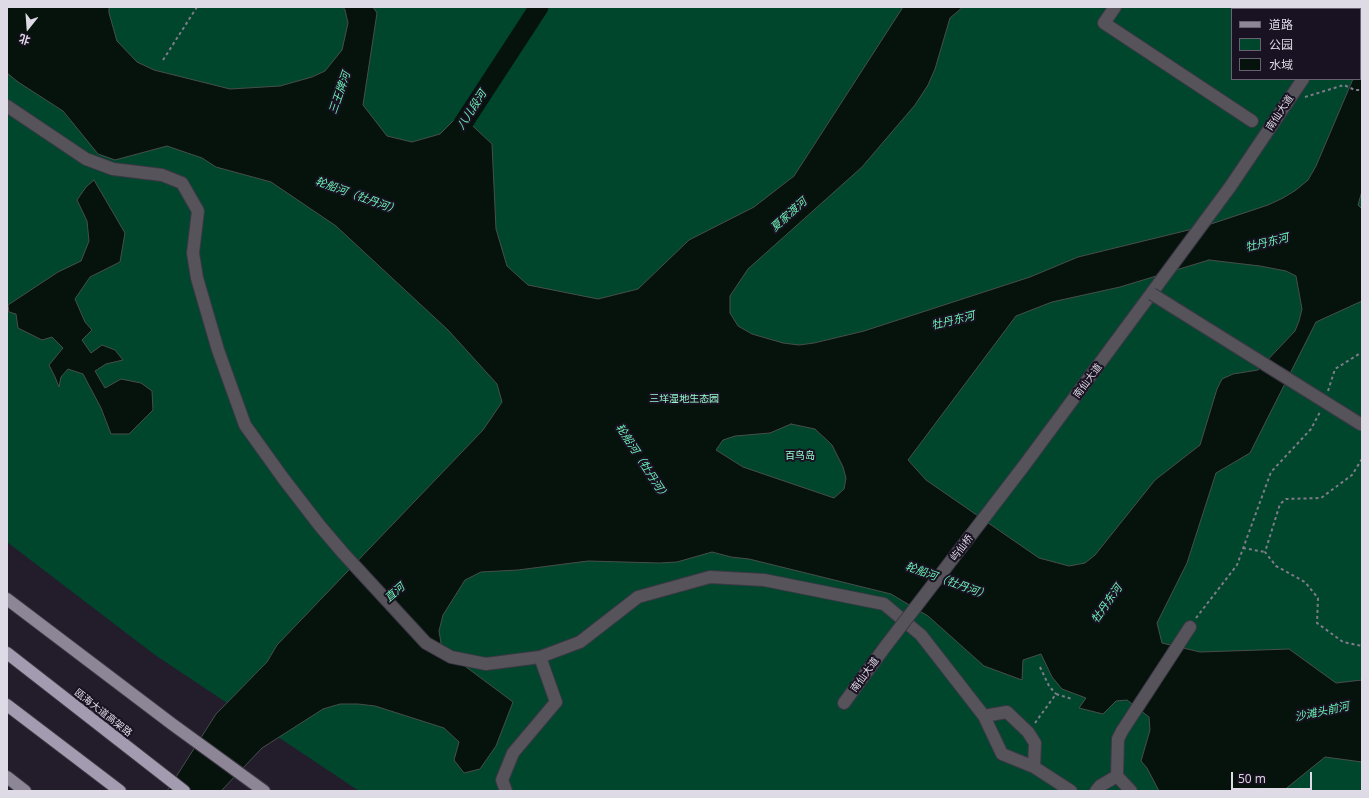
<!DOCTYPE html>
<meta charset="utf-8">
<style>
body{margin:0}
#map{position:relative;width:1369px;height:798px;overflow:hidden;background:#221c2b;font-family:"Open Sans","Noto Sans SC",sans-serif}
canvas{display:block}
.frame{position:absolute;inset:0;border:8px solid #dfdbe6;pointer-events:none}
.legend{position:absolute;left:1231px;top:8px;width:130px;height:72px;box-sizing:border-box;background:#191222;border:1px solid #686270;margin:0;padding:5px 7px;list-style:none;font-size:12px;color:#dfdbe6}
.legend li{display:flex;align-items:center;gap:8px;height:20px}
.legend b{width:20px;border:1px solid #686270}
.north{position:absolute;left:8px;top:8px;width:40px;height:40px;-webkit-text-stroke:3px #191222;paint-order:stroke;rotate:197deg;font-size:11px;font-weight:700;line-height:16px;text-align:center;color:#dfdbe6}
.north::after{content:'';display:block;margin:auto;width:14px;height:18px;background:#dfdbe6;clip-path:polygon(50% 0,100% 100%,50% 72%,0 100%)}
.scale{position:absolute;left:1231px;top:772px;width:81px;height:18px;box-sizing:border-box;border:2px solid #dfdbe6;border-top:0;padding-left:5px;font-size:12px;line-height:14px;white-space:nowrap;color:#dfdbe6;-webkit-text-stroke:3px #191222;paint-order:stroke}
</style>
<div id="map">
<canvas width="1369" height="798"></canvas>
<div class="frame"></div>
<ul class="legend">
<li><b style="height:5px;background:#8d8697"></b>道路</li>
<li><b style="height:11px;background:#00462d"></b>公园</li>
<li><b style="height:11px;background:#06120c"></b>水域</li>
</ul>
<div class="north">北</div>
<div class="scale">50 m</div>
</div>
<script>
const context = document.querySelector('canvas').getContext('2d');
context.lineJoin = 'round';
function fillPath(path, color) { context.fillStyle = color; context.fill(path, 'evenodd'); }
const toPath = rows => new Path2D(rows.map(r => 'M' + r).join(''));
function strokePath(path, color, width, dash) { context.strokeStyle = color; context.lineWidth = width; context.lineCap = dash ? 'butt' : 'round'; context.setLineDash(dash || []); context.stroke(path); }
function label(font, color, halo, rows, align = 'center') {
  context.font = font + ' "Open Sans","Noto Sans SC",sans-serif'; context.lineWidth = 4; context.setLineDash([]); context.textBaseline = 'middle'; context.strokeStyle = halo; context.fillStyle = color; for (const [text, x, y, turn = 0] of rows) {
    context.save(); context.translate(x, y); context.rotate((+turn || 0) * Math.PI / 180); context.textAlign = isNaN(turn) ? turn : align; if (halo) context.strokeText(text, 0, 0); context.fillText(text, 0, 0); context.restore();
  }
}
fillPath(toPath([
 [7,7,1362,7,1362,791,359,791,155,655,7,542],
 [1232,9,1360,9,1360,79,1232,79]
]), '#00462d');
const water = toPath([
 [7,7,109,7,109,13,117,41,137,62,154,70,230,89,280,86,312,77,325,71,342,50,348,23,345,10,343,7,373,7,377,13,363,105,387,136,412,142,440,134,460,114,492,144,496,229,507,266,528,285,598,299,638,289,689,240,754,207,794,176,903,7,963,7,950,18,935,69,928,85,915,105,862,167,748,269,730,296,730,313,738,326,752,334,783,343,799,345,814,343,864,331,1030,277,1078,257,1205,226,1268,205,1283,198,1296,190,1308,180,1316,166,1353,79,1360,79,1360,61,1362,57,1362,191,1358,205,1362,209,1362,301,1316,322,1250,453,1216,473,1187,563,1157,623,1162,643,1200,652,1289,649,1336,683,1362,680,1362,762,1325,757,1283,791,1159,791,1147,768,1141,761,1150,730,1149,717,1127,700,1116,701,1103,714,1079,708,1086,698,1062,689,1052,677,1041,654,1023,660,1022,680,984,666,928,616,891,594,749,559,731,557,712,552,677,562,660,563,588,561,518,570,481,572,465,580,443,615,439,631,442,649,513,702,496,746,480,769,464,773,454,760,459,742,444,728,375,706,358,704,340,704,323,709,262,748,221,791,167,791,216,714,267,662,277,645,483,430,502,402,497,384,448,330,336,226,271,182,216,167,202,158,167,146,115,160,98,154,63,111,18,82,7,73,7,7],
 [1209,260,1260,266,1286,271,1296,276,1302,309,1299,321,1295,331,1258,370,1233,374,1222,379,1217,389,1200,445,1155,480,1095,555,1085,563,1069,566,1039,558,926,480,908,460,1016,316,1052,302,1120,287,1209,260],
 [791,424,815,429,832,445,843,467,846,478,844,489,834,498,743,467,716,450,723,440,735,436,770,433,791,424],
 [1323,7,1362,7,1362,52,1360,49,1360,9,1327,9,1323,7],
 [94,180,125,233,120,262,90,277,75,299,85,322,92,330,82,340,91,353,102,345,115,350,123,360,106,364,95,371,105,388,121,379,141,383,152,391,153,410,129,434,111,434,101,408,83,374,68,369,61,377,59,387,55,377,49,365,63,348,52,337,42,340,18,328,16,314,9,312,8,305,58,272,81,261,89,241,87,221,77,200,86,187,94,180]
]);
fillPath(water, '#06120c');
strokePath(water, '#474e4d', 1);
strokePath(toPath([
 [451,142,539,7]
]), '#06120c', 19);
const minor = toPath([
 [1115,7,1104,23,1252,121],
 [1353,9,1355,7],
 [7,106,86,159,113,169,162,175,182,183,198,211,193,253,197,278,218,350,245,425,283,478,320,526,343,553,426,643,451,657,486,664,540,657,580,642,638,597,710,577,764,580,884,604,921,635,984,716,1002,754,1034,767,1071,791],
 [1023,467,1230,187,1303,79],
 [844,703,885,647],
 [984,716,1007,712,1028,732,1035,743,1034,767],
 [506,791,502,780,513,753,556,702,540,657],
 [1096,791,1100,786,1117,776],
 [1131,791,1117,776,1118,739,1122,731,1190,627]
]);
const major = toPath([
 [7,599,172,724,264,791],
 [7,777,25,791]
]);
const highway = toPath([
 [7,653,184,791],
 [7,705,120,791]
]);
strokePath(minor, '#3c3745', 14);
strokePath(major, '#3c3745', 14);
strokePath(highway, '#3c3745', 14);
strokePath(toPath([
 [163,60,197,7],
 [1305,97,1344,85,1355,90,1362,90],
 [1328,391,1335,369,1359,354,1362,354],
 [1362,459,1352,475,1321,498,1286,499,1280,504,1265,552,1276,566,1305,582,1318,598,1317,623,1343,642,1362,646],
 [1243,548,1265,552],
 [1196,618,1237,565,1271,472,1311,429,1320,412],
 [1040,667,1049,686,1056,694],
 [1035,723,1056,694,1072,699]
]), '#807b88', 2, [3, 3]);
strokePath(minor, '#56535b', 12);
strokePath(major, '#8d8697', 12);
strokePath(highway, '#a39baf', 12);
const minorBridge = toPath([
 [1152,294,1362,425],
 [885,647,1023,467]
]);
strokePath(minorBridge, '#3c3745', 14, []);
strokePath(minorBridge, '#56535b', 12);
label('10px', '#dfdbe6', '#191222', [
 ["南仙大道",1280,113,-56],
 ["南仙大道",1088,381,-53],
 ["屿仙桥",962,548,-52],
 ["南仙大道",865,675,-54],
 ["瓯海大道高架路",103,713,38]
]);
label('10px', '#98fbcb', '#191222', [
 ["三垟湿地生态园",684,399],
 ["百鸟岛",800,456]
]);
label('italic 11px', '#6df2b6', '#191222', [
 ["三王牌河",340,93,-71],
 ["八儿段河",472,110,-57],
 ["轮船河（牡丹河）",357,196,20],
 ["夏家渡河",789,215,-42],
 ["牡丹东河",1267,243,-14],
 ["牡丹东河",953,321,-14],
 ["轮船河（牡丹河）",642,462,57],
 ["轮船河（牡丹河）",947,581,20],
 ["直河",395,593,-41],
 ["牡丹东河",1107,604,-55],
 ["沙滩头前河",1322,712,-12]
]);
</script>
